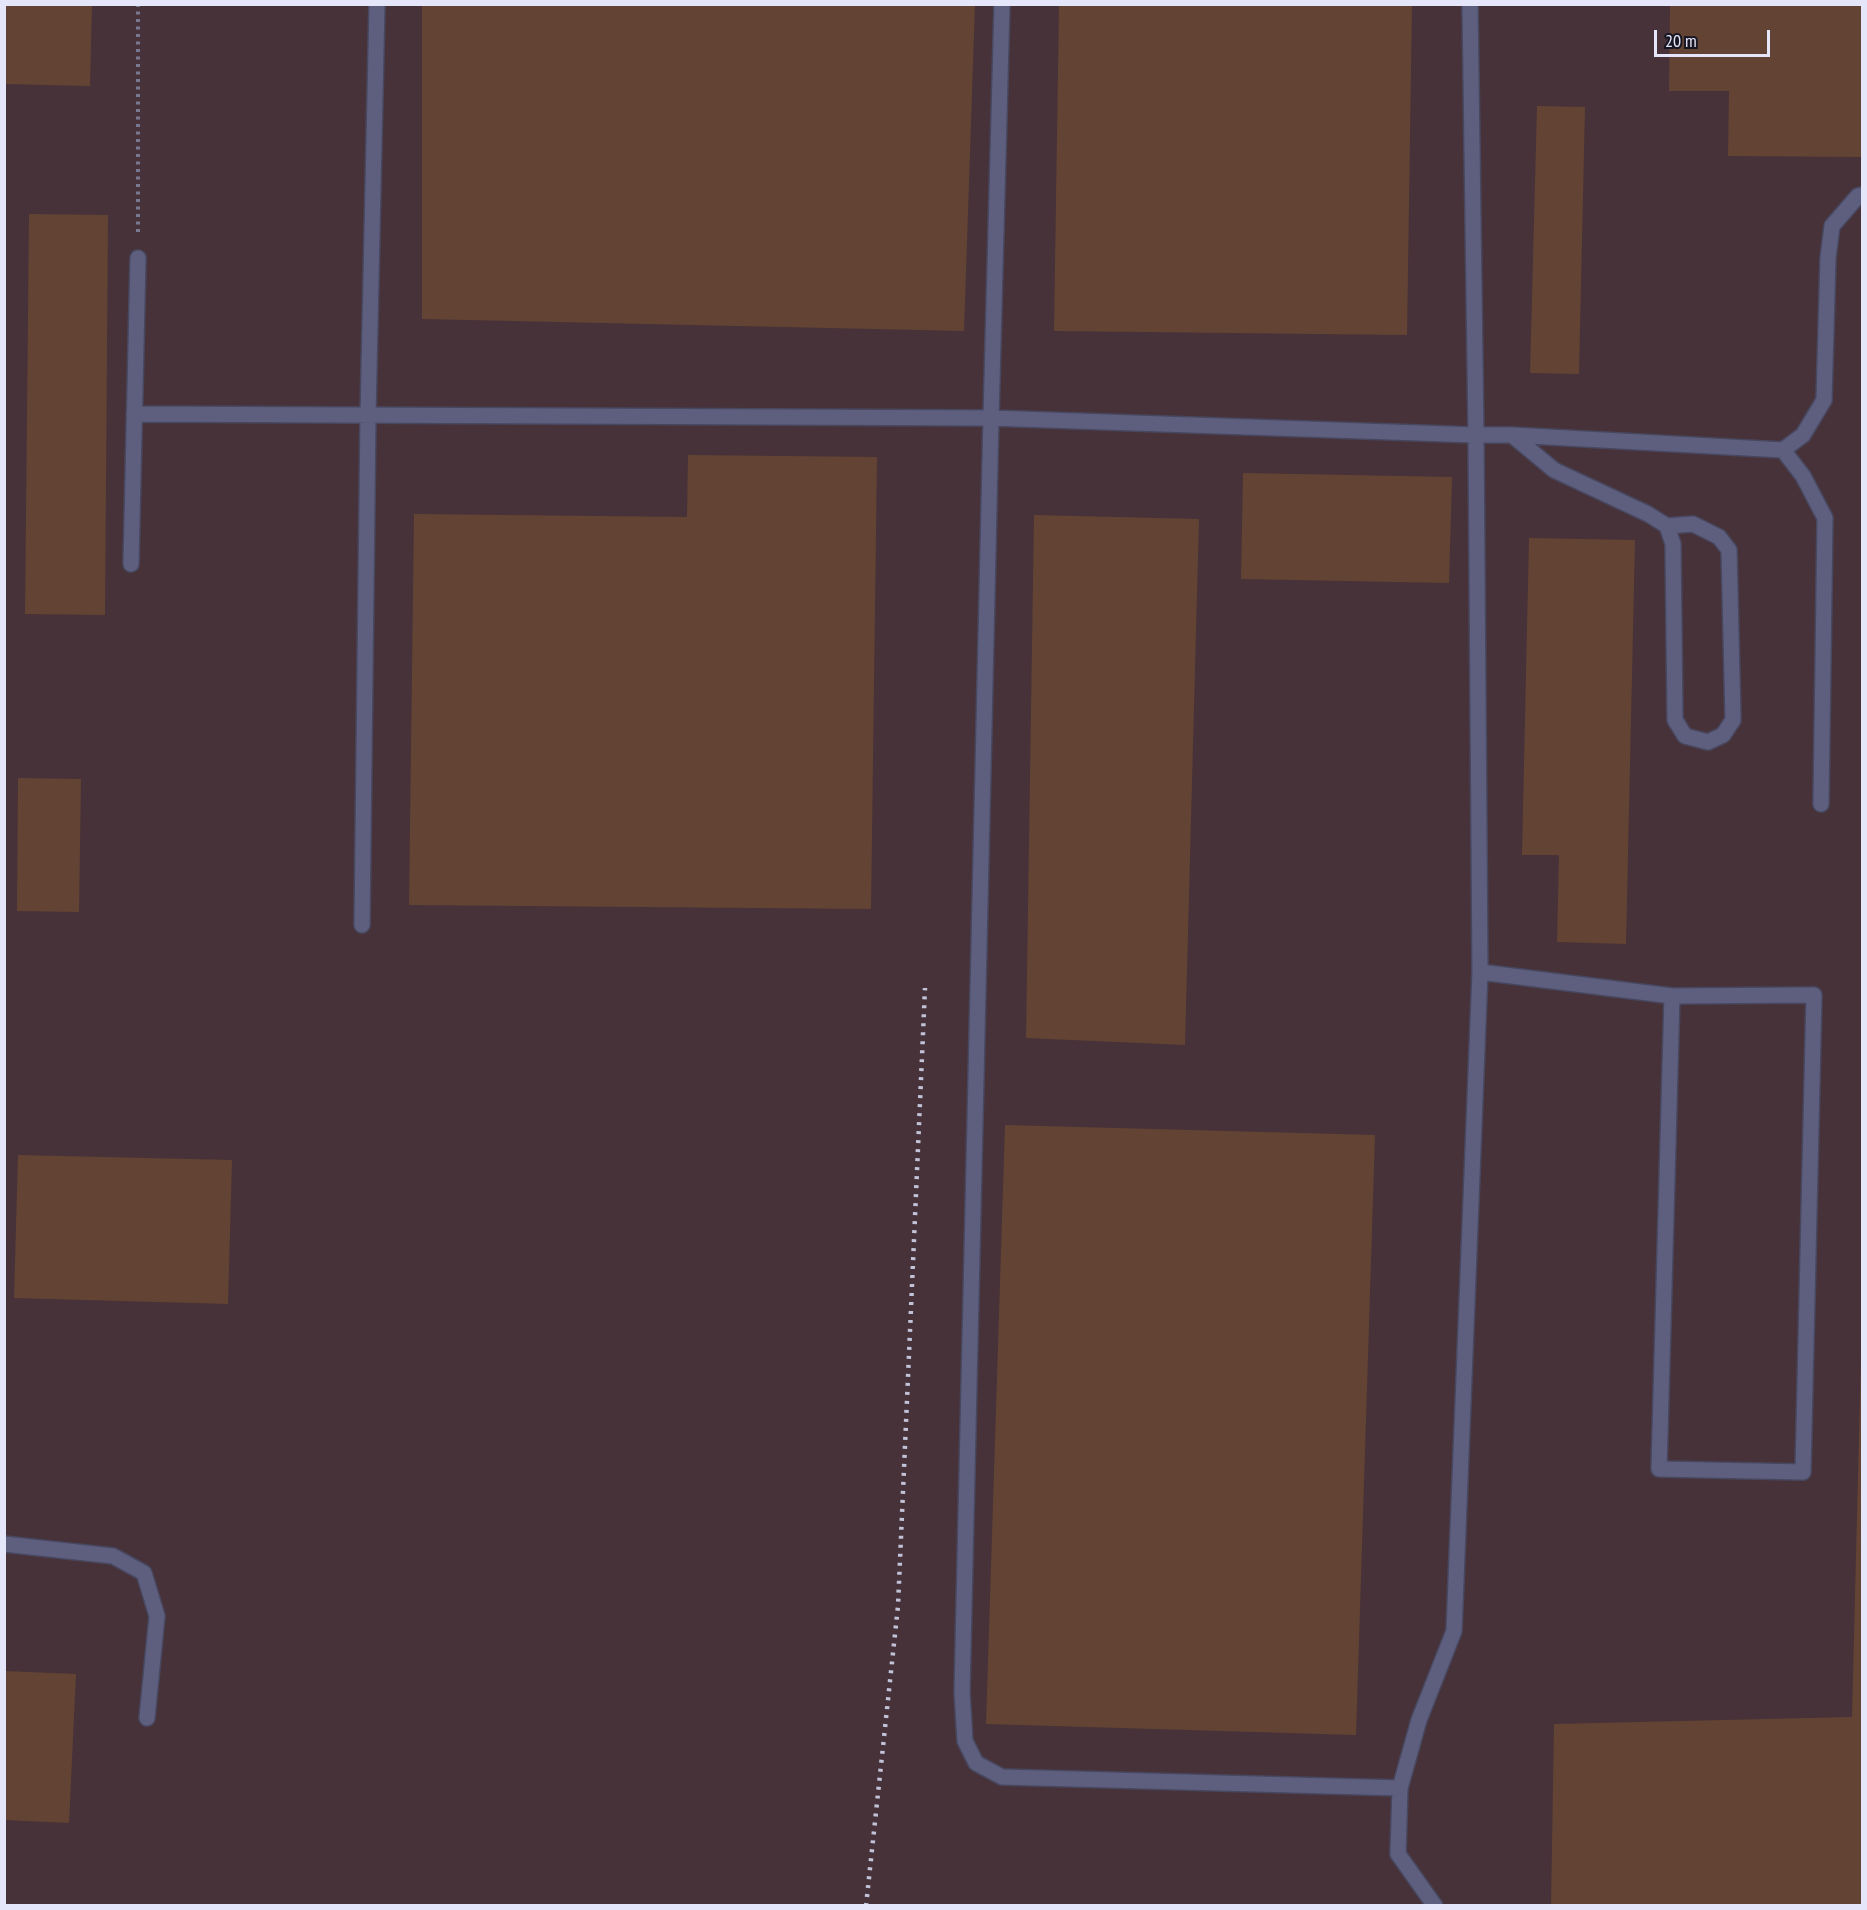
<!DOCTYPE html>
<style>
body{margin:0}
#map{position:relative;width:1867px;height:1910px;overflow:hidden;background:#2d2d49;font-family:"PT Sans Narrow",sans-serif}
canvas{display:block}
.frame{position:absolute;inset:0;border:6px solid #e5e6f9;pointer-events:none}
.scale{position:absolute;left:1654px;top:30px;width:116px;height:27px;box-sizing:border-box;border:3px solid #e5e6f9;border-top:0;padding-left:8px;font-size:18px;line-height:21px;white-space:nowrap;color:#e5e6f9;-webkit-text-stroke:4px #171724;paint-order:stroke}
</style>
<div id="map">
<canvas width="1867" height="1910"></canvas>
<div class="frame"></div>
<div class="scale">20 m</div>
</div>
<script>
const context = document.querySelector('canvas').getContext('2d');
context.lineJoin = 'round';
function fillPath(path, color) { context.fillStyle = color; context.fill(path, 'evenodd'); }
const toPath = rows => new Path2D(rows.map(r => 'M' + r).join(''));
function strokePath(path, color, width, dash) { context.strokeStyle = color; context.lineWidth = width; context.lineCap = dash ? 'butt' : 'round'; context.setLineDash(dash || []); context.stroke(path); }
fillPath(toPath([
 [5,5,1862,5,1862,1905,5,1905]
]), '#463238');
fillPath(toPath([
 [4,4,92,4,90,86,4,84],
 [422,4,975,4,964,331,422,319],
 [1059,4,1412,4,1407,335,1054,331],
 [1670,4,1862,4,1862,157,1728,156,1729,91,1669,91],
 [1537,106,1585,107,1579,374,1530,373],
 [29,214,108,215,105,615,25,614],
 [688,455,877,457,871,909,409,905,414,514,687,517],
 [1243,473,1452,477,1449,583,1241,579],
 [1034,515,1199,519,1185,1045,1026,1038],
 [1529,538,1635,540,1626,944,1557,942,1559,855,1522,855],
 [18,778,81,779,79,912,17,911],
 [1005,1125,1375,1135,1356,1735,986,1724],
 [18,1155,232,1160,228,1304,14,1298],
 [1861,1354,1862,1354,1862,1906,1551,1906,1554,1724,1852,1717],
 [4,1671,76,1674,69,1823,4,1820]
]), '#634434');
const lane = toPath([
 [1002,4,991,418,962,1692,965,1741,976,1763,1002,1777,1400,1788],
 [134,414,991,418,1476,435,1512,435,1783,450,1803,476,1825,518,1821,804],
 [1512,435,1554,470,1648,514,1667,526,1673,544,1675,720,1685,736,1708,742,1723,735,1733,720,1729,550,1719,537,1693,524,1667,526],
 [1783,450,1803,435,1824,400,1828,258,1832,226,1858,196,1862,195],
 [131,564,138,258],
 [362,925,368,416,377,4],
 [1480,972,1672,996,1814,995,1803,1472,1659,1469,1672,996],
 [4,1544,113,1556,144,1573,157,1616,147,1718],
 [1435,1906,1398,1854,1400,1788,1419,1720,1454,1631,1480,972,1476,435,1470,4]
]);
strokePath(lane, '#48475f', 18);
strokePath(toPath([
 [138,232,138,4]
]), '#787991', 4, [3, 4.5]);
strokePath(lane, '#5e5f7e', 15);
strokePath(toPath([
 [866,1906,898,1606,925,988]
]), '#c2c3d8', 4.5, [3, 6]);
</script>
